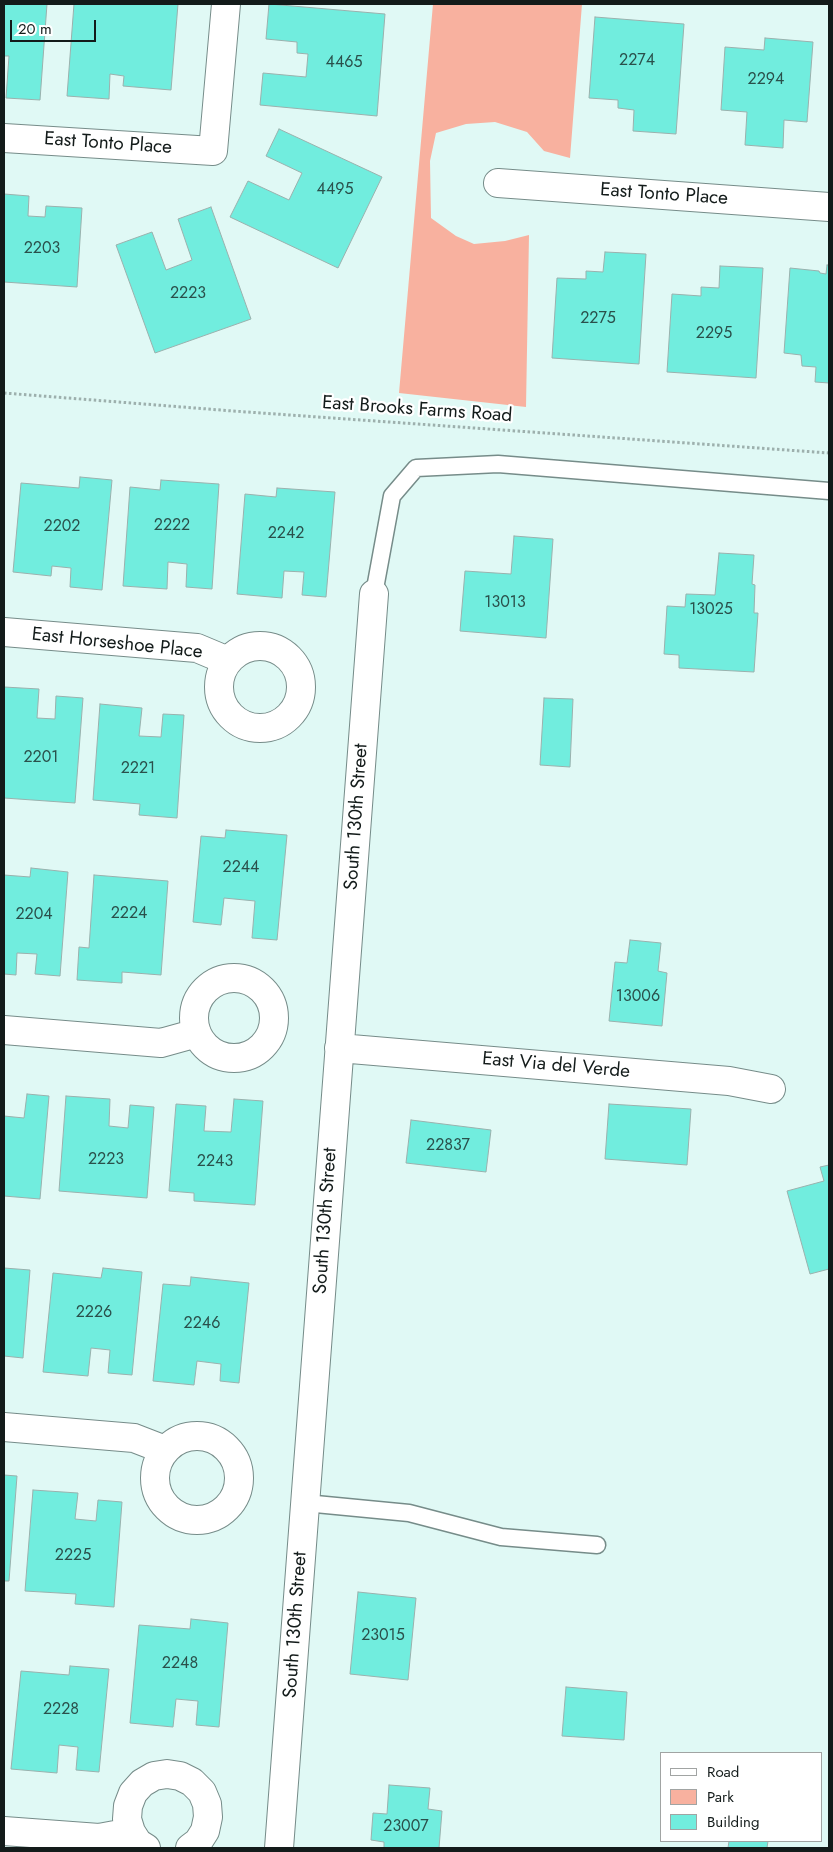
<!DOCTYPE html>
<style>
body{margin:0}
#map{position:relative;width:833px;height:1852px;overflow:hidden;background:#e0f9f5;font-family:Jost,sans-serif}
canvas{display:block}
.frame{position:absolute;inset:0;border:5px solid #131b1a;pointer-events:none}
.legend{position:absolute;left:660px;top:1752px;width:162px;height:90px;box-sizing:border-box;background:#fff;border:1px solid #a1a4a3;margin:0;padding:6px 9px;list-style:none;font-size:15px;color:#131b1a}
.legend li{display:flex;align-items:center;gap:10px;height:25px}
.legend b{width:25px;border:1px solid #a1a4a3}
.scale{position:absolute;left:10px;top:20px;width:86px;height:22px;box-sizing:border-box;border:2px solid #131b1a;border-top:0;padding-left:6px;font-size:15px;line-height:18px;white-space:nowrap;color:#131b1a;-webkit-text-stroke:4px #fff;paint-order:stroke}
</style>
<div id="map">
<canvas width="833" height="1852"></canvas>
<div class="frame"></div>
<ul class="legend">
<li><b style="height:6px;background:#fff"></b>Road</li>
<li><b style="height:14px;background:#f8b19f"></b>Park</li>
<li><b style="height:14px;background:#71edde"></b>Building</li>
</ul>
<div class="scale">20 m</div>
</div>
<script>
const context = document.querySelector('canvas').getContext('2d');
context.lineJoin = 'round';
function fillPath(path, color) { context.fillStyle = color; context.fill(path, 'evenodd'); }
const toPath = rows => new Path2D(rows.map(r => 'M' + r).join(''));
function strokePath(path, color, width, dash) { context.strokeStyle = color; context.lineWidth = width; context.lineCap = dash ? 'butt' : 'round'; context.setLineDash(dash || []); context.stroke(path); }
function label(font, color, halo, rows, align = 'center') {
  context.font = font + ' Jost,sans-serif'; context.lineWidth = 4.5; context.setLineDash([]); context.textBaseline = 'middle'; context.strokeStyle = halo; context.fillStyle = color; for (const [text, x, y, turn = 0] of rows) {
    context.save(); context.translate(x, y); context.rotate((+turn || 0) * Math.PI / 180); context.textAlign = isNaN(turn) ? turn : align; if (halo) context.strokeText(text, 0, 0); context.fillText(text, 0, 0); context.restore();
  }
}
fillPath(toPath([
 [433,4,582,4,570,158,544,151,527,132,495,122,466,124,436,133,430,161,431,218,456,236,474,244,505,241,529,235,526,407,399,393]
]), '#f8b19f');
const building = toPath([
 [4,4,47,4,40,100,6,98,9,56,4,56,4,4],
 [74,4,178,4,171,90,123,86,124,76,110,74,109,99,67,96,74,4],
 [269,4,385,14,377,116,260,105,263,73,306,77,308,54,297,53,297,42,266,39,269,4],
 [595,17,684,24,676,134,633,131,634,110,618,108,618,100,589,98,595,17],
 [765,38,813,42,807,122,784,120,783,148,745,145,747,112,721,110,725,47,764,50,765,38],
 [279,129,382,177,338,268,230,217,248,181,289,200,302,173,266,156,279,129],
 [4,194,29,196,28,216,45,217,46,206,82,208,77,287,4,282,4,194],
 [211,207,251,319,155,353,116,245,152,232,166,270,192,260,178,219,211,207],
 [605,252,646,254,639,364,552,358,557,278,586,279,586,271,603,272,605,252],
 [827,265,829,265,829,383,815,382,816,367,802,366,801,355,784,353,790,268,819,271,820,273,826,274,827,265],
 [720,266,763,268,756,378,667,372,672,294,701,296,701,287,719,288,720,266],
 [80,477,112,480,102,590,70,587,71,568,52,566,51,576,13,572,21,483,79,488,80,477],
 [161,480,219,484,212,589,186,587,187,564,168,562,167,589,123,586,130,487,160,490,161,480],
 [277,488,335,492,326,597,302,595,304,572,284,571,282,598,237,594,245,494,276,497,277,488],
 [514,536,553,539,546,638,460,631,465,571,511,574,514,536],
 [719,553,754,555,752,584,755,585,754,613,758,613,754,672,679,668,679,655,664,654,667,606,685,607,686,594,715,595,719,553],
 [4,687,39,689,37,718,55,719,56,696,83,698,75,803,4,798,4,687],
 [544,698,573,699,570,767,540,765,544,698],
 [100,704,142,708,139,736,161,737,163,714,184,715,177,818,139,815,140,804,93,800,100,704],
 [226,830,287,835,277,940,252,938,255,901,224,898,221,925,193,922,201,836,225,838,226,830],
 [31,868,68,872,60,976,35,974,37,954,17,953,16,975,4,974,4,875,30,877,31,868],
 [94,875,168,881,161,975,122,972,122,983,77,980,79,947,89,948,94,875],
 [630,940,661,943,658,971,667,973,662,1026,609,1021,615,962,627,963,630,940],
 [27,1094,49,1096,40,1199,4,1196,4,1116,24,1118,27,1094],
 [66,1096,110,1099,109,1126,128,1128,130,1105,154,1107,147,1198,59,1191,66,1096],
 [234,1099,263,1101,255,1205,194,1201,194,1193,169,1191,176,1104,206,1106,204,1131,231,1132,234,1099],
 [609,1104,691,1109,687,1165,605,1159,609,1104],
 [411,1120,491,1130,486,1172,406,1163,411,1120],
 [829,1165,829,1269,810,1274,787,1191,824,1181,820,1167,829,1165],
 [4,1268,30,1270,23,1358,4,1356,4,1268],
 [103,1268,142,1272,132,1375,108,1373,110,1350,91,1348,88,1376,43,1372,53,1273,101,1278,103,1268],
 [191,1277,249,1283,239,1383,220,1381,221,1364,197,1361,194,1385,153,1381,163,1284,190,1286,191,1277],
 [4,1475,17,1476,9,1581,4,1581,4,1475],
 [33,1490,78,1493,75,1519,96,1521,98,1500,122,1502,114,1607,75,1604,76,1594,25,1591,33,1490],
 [358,1592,416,1598,408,1680,350,1674,358,1592],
 [191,1619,228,1623,219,1727,196,1725,198,1701,176,1699,173,1727,130,1723,139,1625,190,1629,191,1619],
 [70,1666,109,1669,99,1772,76,1770,78,1747,59,1745,57,1773,11,1769,21,1671,69,1675,70,1666],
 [566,1687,627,1692,624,1740,562,1736,566,1687],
 [389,1785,430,1788,428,1809,442,1811,439,1848,384,1848,384,1842,371,1840,373,1813,387,1814,389,1785],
 [729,1841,768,1841,767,1848,728,1848,729,1841]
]);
fillPath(building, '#71edde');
strokePath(building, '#9ab1ad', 1);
const service = toPath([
 [374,594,392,496,416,468,498,464,829,491],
 [305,1503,409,1513,501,1537,597,1545]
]);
const minor = toPath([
 [4,138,213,151,226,4],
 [498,183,829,207],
 [4,632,197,648,228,661],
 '219 687a41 41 0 1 1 82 0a41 41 0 1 1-82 0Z',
 '194 1018a40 40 0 1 1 80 0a40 40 0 1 1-80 0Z',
 [4,1030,161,1043,197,1033],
 [339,1048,729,1081,771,1089],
 [4,1427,134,1438,165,1450],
 '155 1478a42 42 0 1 1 84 0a42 42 0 1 1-84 0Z',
 [4,1831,99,1838,131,1832],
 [146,1848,138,1843,131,1832,127,1819,128,1806,133,1793,142,1783,154,1776,167,1774,180,1776,192,1782,202,1792,207,1804,208,1817,205,1831,198,1842,190,1848],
 [279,1848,374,594]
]);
strokePath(service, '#768c89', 19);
strokePath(minor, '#768c89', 30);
strokePath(toPath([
 [4,393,233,411,829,453]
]), '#9db0ad', 3, [2.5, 2.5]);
strokePath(service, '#fff', 16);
strokePath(minor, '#fff', 28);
label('16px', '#2a504b', null, [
 ["2274",637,61],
 ["4465",344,63],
 ["2294",766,80],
 ["4495",335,190],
 ["2203",42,249],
 ["2223",188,294],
 ["2275",598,319],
 ["2295",714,334],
 ["2222",172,526],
 ["2202",62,527],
 ["2242",286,534],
 ["13013",505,603],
 ["13025",711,610],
 ["2201",41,758],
 ["2221",138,769],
 ["2244",241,868],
 ["2224",129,914],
 ["2204",34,915],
 ["13006",638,997],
 ["22837",448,1146],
 ["2223",106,1160],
 ["2243",215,1162],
 ["2226",94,1313],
 ["2246",202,1324],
 ["2225",73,1556],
 ["23015",383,1636],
 ["2248",180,1664],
 ["2228",61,1710],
 ["23007",406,1827]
]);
label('19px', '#131b1a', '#fff', [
 ["East Tonto Place",108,144,4],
 ["East Tonto Place",664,195,4],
 ["East Brooks Farms Road",417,410,4],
 ["East Horseshoe Place",117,644,6],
 ["South 130th Street",357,817,-86],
 ["East Via del Verde",556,1066,5],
 ["South 130th Street",326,1221,-86],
 ["South 130th Street",296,1625,-86]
]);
</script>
